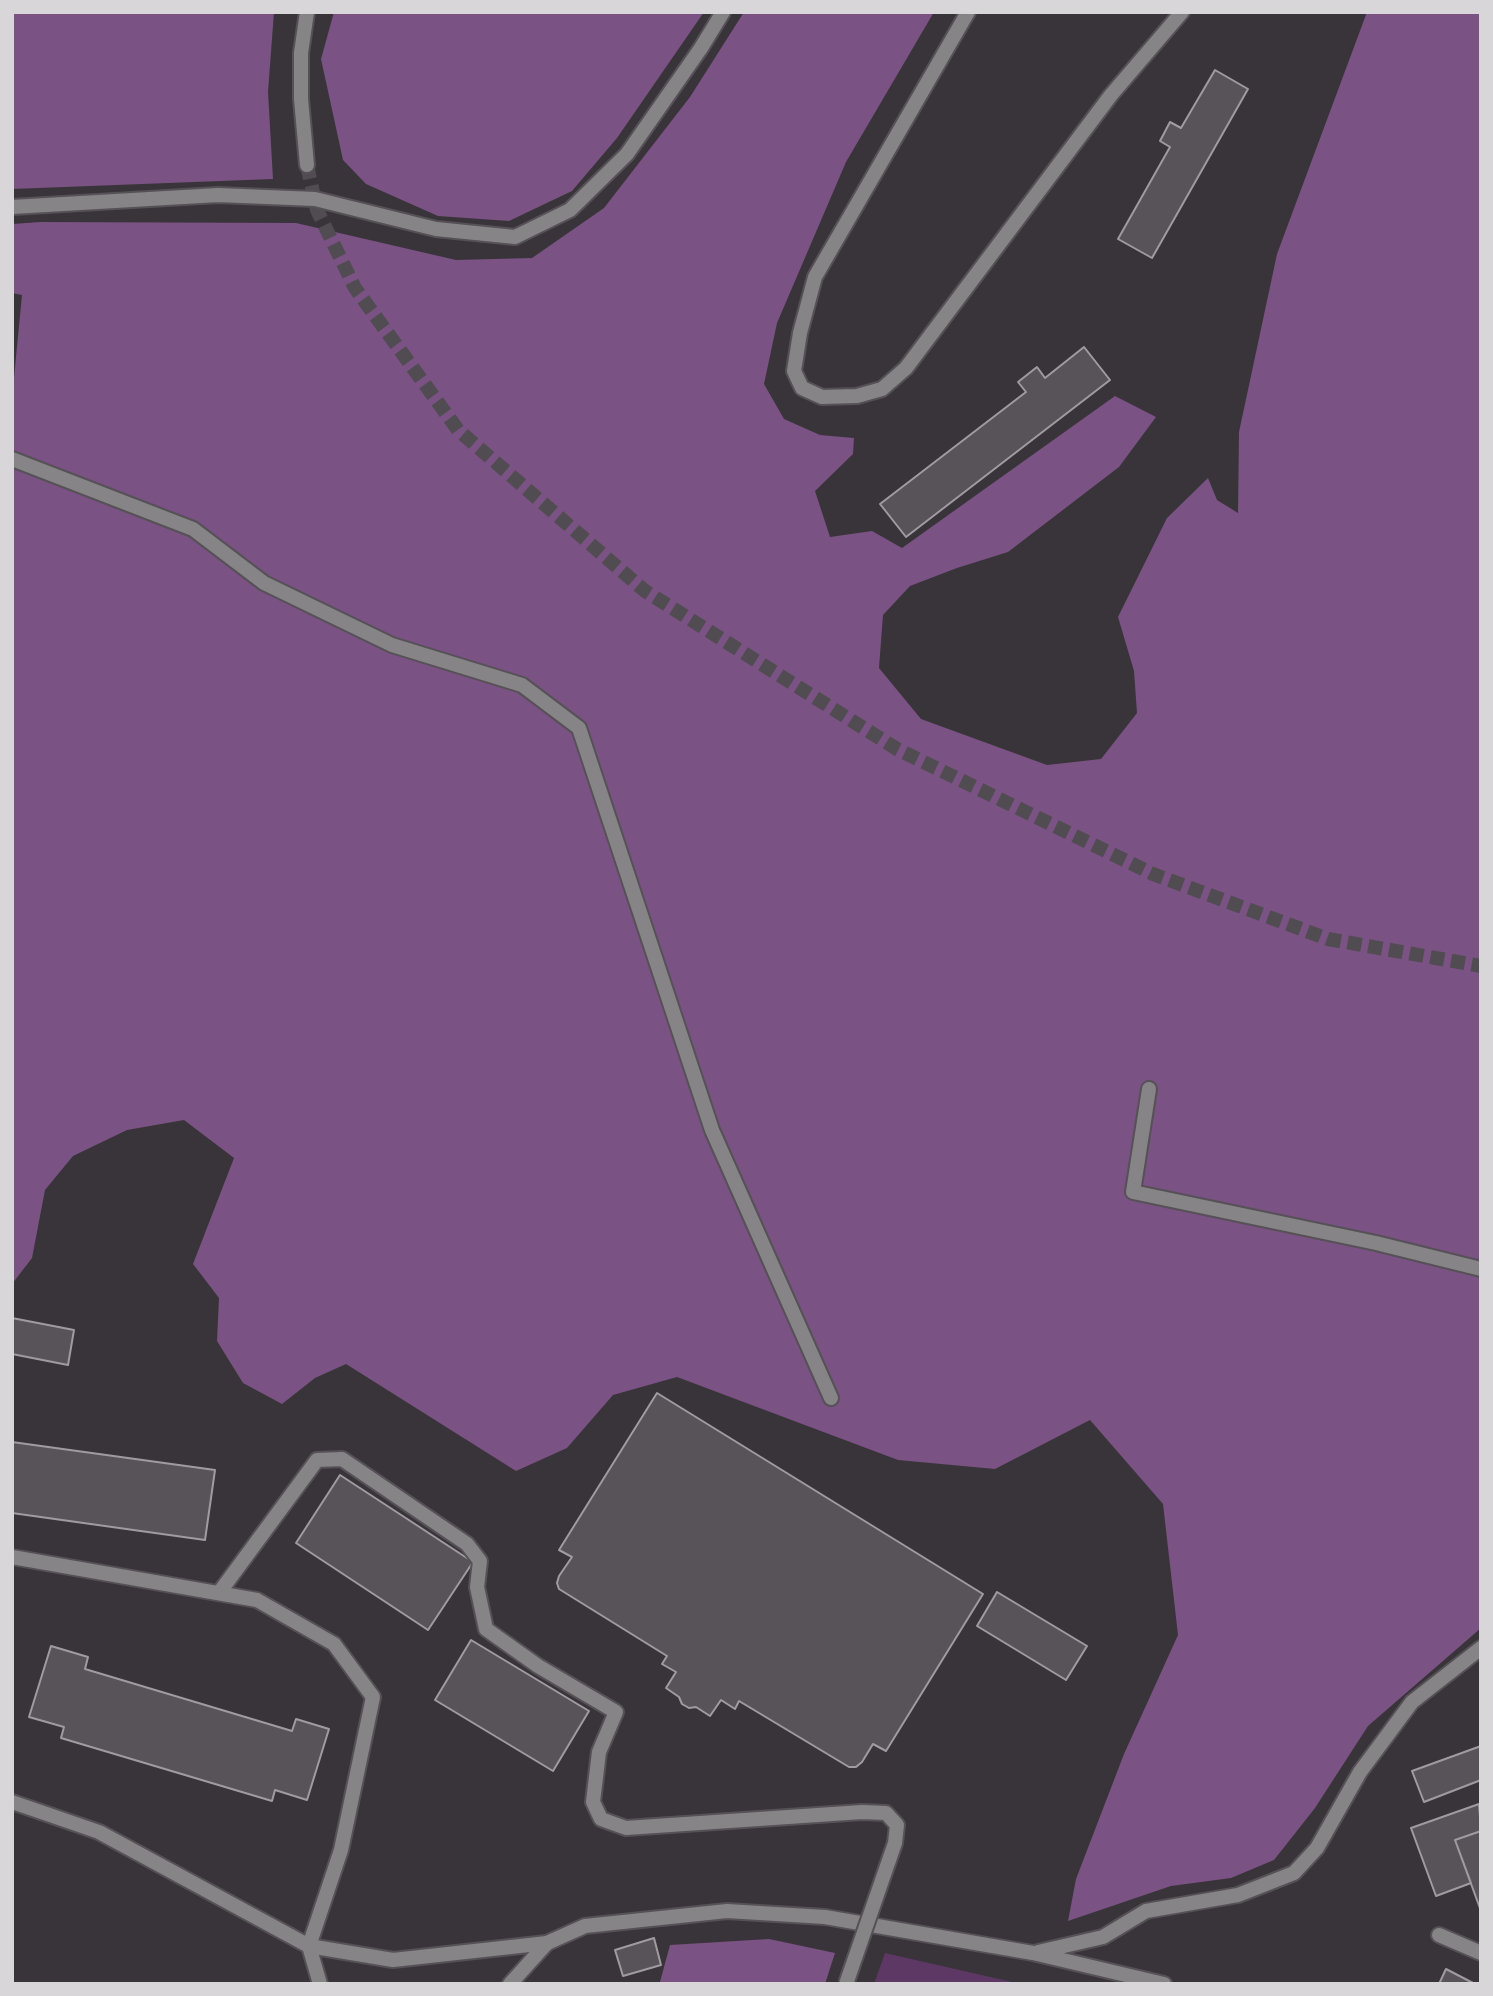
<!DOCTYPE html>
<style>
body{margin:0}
#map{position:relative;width:1493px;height:1996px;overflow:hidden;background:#39343a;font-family:"Sofia Sans Condensed",sans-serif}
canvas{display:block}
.frame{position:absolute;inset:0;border:14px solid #d9d6da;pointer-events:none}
</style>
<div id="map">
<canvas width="1493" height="1996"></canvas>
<div class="frame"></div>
</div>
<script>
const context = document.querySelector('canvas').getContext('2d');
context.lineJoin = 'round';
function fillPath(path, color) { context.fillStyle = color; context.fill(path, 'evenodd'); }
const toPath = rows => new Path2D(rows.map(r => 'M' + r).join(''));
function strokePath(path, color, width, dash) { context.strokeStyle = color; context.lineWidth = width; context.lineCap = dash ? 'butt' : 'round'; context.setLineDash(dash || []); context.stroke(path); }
fillPath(toPath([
 [885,1953,1021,1984,874,1984]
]), '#5d3865');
fillPath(toPath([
 [12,12,274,12,268,92,273,179,12,189],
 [334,12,704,12,617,138,572,191,509,221,438,216,366,184,343,160,321,59],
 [744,12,934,12,846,162,777,323,764,384,784,419,820,435,854,438,853,454,815,491,830,537,872,531,902,548,1115,396,1156,417,1119,467,1008,552,957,568,910,586,883,615,879,668,921,719,1047,765,1101,759,1137,713,1134,671,1118,617,1167,518,1208,478,1217,500,1238,513,1239,432,1277,254,1367,12,1481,12,1481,1628,1368,1726,1315,1808,1274,1860,1231,1878,1171,1886,1068,1921,1076,1879,1124,1754,1178,1635,1163,1504,1090,1420,995,1469,898,1460,677,1377,613,1395,567,1448,516,1471,346,1364,315,1378,282,1404,243,1383,217,1341,219,1298,193,1264,234,1158,184,1120,127,1130,73,1156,45,1190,32,1258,12,1284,12,398,22,295,12,293,12,224,41,222,296,223,456,260,532,258,604,208,690,97],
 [769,1939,835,1953,825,1984,652,1984,660,1982,670,1945]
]), '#7a5283');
const building = toPath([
 [1215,70,1248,89,1152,258,1118,239,1170,147,1160,141,1170,122,1181,128,1215,70],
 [1084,347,1110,380,906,537,880,504,1026,392,1018,382,1037,367,1045,378,1084,347],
 [12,1318,74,1330,68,1365,12,1354,12,1318],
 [657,1393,983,1594,886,1751,873,1744,862,1762,856,1767,849,1767,739,1701,735,1709,721,1700,710,1716,696,1707,689,1708,682,1704,679,1697,666,1688,676,1672,662,1664,667,1656,559,1589,557,1583,559,1576,572,1557,559,1550,657,1393],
 [12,1442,215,1470,205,1540,12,1513,12,1442],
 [340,1475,473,1562,428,1630,296,1543,340,1475],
 [997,1592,1087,1646,1066,1680,977,1626,997,1592],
 [471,1640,589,1711,553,1771,435,1700,471,1640],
 [51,1646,88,1657,85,1669,292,1731,296,1719,329,1729,307,1800,275,1790,272,1801,61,1738,64,1727,29,1717,51,1646],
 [1481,1746,1481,1780,1424,1802,1412,1771,1481,1746],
 [1479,1804,1481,1831,1455,1840,1471,1883,1436,1896,1411,1828,1479,1804],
 [1481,1831,1481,1911,1455,1840,1481,1831],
 [654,1938,661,1965,623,1976,615,1950,654,1938],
 [1446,1969,1475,1984,1439,1984,1446,1969]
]);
fillPath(building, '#585259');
strokePath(building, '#a09aa1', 2);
strokePath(toPath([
 [307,165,317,210,355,288,458,430,645,591,897,749,1153,874,1328,939,1481,966]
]), '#514c52', 14, [14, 7]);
const service = toPath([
 [12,459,193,529,264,583,392,645,522,685,579,728,712,1130,831,1398],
 [12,1557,257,1600,334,1644,373,1697,341,1850,309,1946,320,1984],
 [219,1593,317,1460,342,1459,467,1544,480,1561,477,1587,486,1629,538,1666,616,1712,599,1752,593,1802,601,1819,626,1828,862,1812,886,1813,897,1825,895,1843],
 [510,1984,547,1943]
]);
const minor = toPath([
 [968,12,815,277,800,333,794,371,802,388,822,397,857,396,882,389,906,368,1111,95,1182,12],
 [12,207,218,195,315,199,436,229,515,237,570,210,627,154,701,48,723,12],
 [1149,1089,1133,1192,1376,1243,1481,1269],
 [12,1802,99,1832,309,1946,393,1960,547,1943,585,1926,727,1911,825,1917,1033,1953,1164,1984],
 [1439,1935,1481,1953],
 [1038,1952,1103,1937,1146,1911,1238,1895,1294,1873,1317,1848,1360,1772,1412,1702,1481,1648]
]);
const tertiary = toPath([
 [307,165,301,99,301,53,307,12]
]);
strokePath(service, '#565157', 18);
strokePath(minor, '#565157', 18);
strokePath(tertiary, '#565157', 18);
strokePath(service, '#878487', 14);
strokePath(minor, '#878487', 14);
strokePath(tertiary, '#878487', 14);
const serviceBridge = toPath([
 [846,1984,895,1843]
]);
strokePath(serviceBridge, '#565157', 18, []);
strokePath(serviceBridge, '#878487', 14);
</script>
